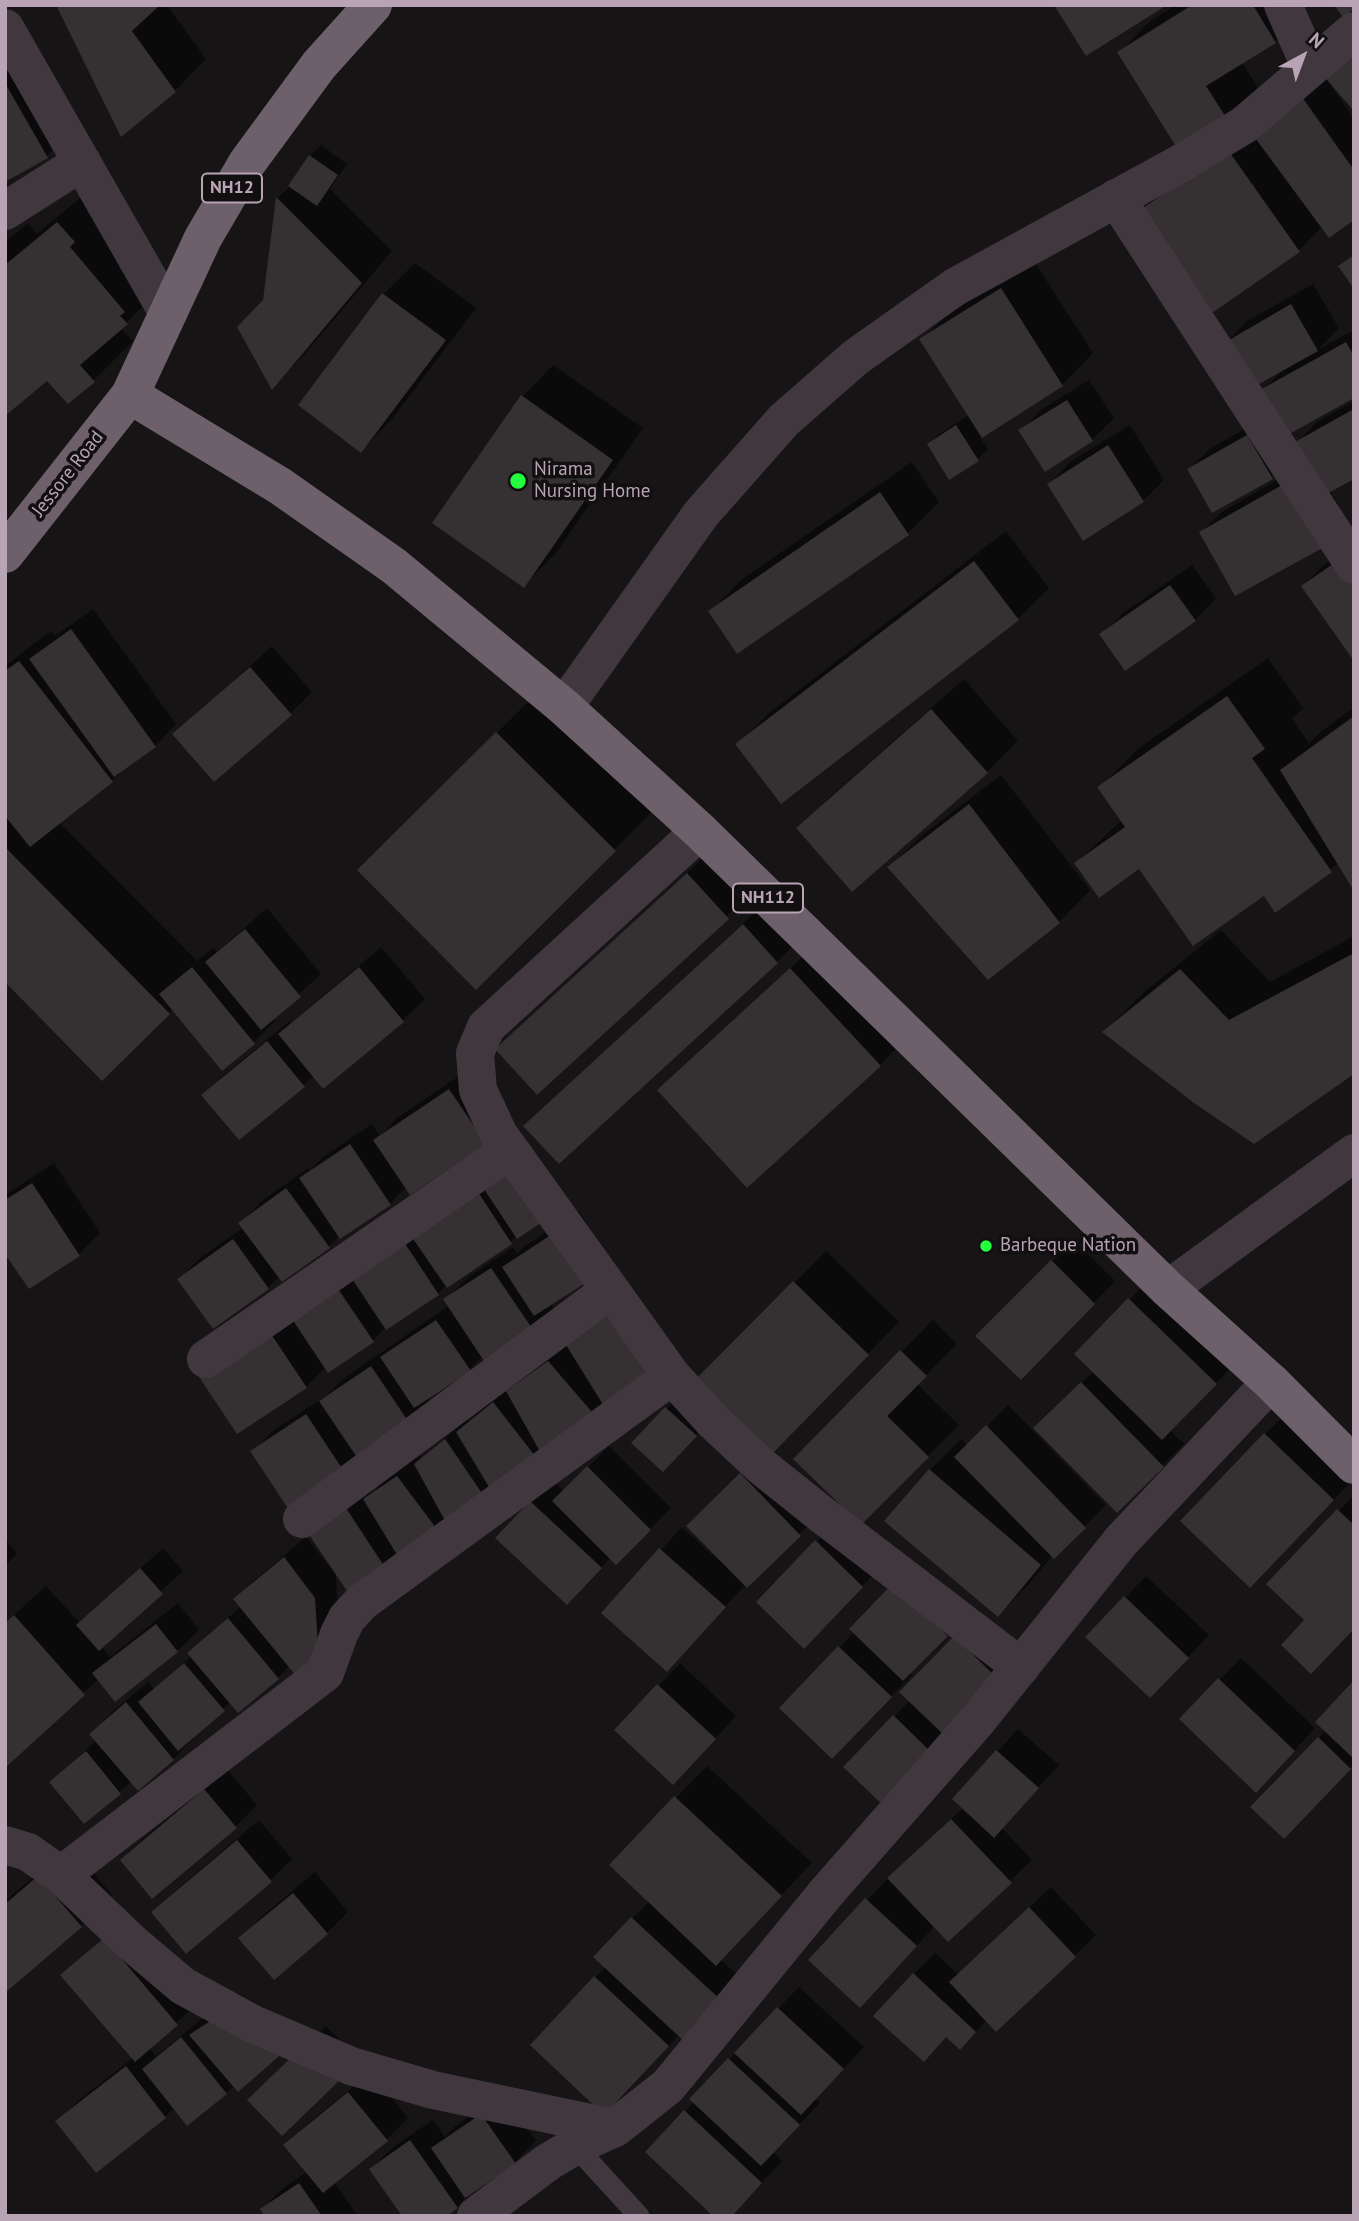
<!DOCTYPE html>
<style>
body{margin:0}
#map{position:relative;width:1359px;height:2221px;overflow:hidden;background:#161415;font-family:"PT Sans",sans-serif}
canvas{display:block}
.frame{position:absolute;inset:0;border:7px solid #b8a4b5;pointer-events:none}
.north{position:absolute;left:1268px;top:21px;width:70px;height:70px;-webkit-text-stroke:5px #110f10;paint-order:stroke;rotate:41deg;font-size:19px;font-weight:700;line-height:28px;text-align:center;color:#b8a4b5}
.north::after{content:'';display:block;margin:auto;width:24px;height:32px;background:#b8a4b5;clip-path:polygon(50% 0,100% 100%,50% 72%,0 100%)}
</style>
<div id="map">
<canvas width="1359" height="2221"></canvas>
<div class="frame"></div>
<div class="north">N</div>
</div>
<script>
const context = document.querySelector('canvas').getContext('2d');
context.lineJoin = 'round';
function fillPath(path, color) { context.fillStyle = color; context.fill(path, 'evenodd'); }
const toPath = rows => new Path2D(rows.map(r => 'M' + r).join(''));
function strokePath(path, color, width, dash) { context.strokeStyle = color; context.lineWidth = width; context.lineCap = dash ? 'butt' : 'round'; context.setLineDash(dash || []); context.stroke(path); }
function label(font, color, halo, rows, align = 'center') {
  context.font = font + ' "PT Sans",sans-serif'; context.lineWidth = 7; context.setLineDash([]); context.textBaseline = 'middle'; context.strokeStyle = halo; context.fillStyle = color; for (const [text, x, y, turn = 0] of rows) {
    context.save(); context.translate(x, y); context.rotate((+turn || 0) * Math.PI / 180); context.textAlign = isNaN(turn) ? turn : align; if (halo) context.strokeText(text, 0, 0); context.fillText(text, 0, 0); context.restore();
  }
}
fillPath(toPath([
 [58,5,167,5,206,59,175,91,122,134],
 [1176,5,1303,5,1306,10,1275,42,1242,62,1259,90,1228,121,1119,53,1150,21],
 [1354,45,1328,82,1354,118,1354,218,1323,226,1299,250,1142,211,1174,179],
 [26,61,68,135,47,156,5,180,5,73],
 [321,145,347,164,330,189,392,251,303,356,272,387,265,301,278,198,290,186,310,156],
 [98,183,166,283,121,328,133,341,93,381,48,378,5,414,5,242,28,223,37,234],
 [1032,258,1093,353,1062,385,980,437,988,449,978,459,929,444,939,434,969,415,922,340,953,308],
 [415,263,476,308,392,419,361,451,300,405,384,294],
 [1313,284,1339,328,1319,349,1354,330,1354,396,1263,390,1283,370,1226,343,1247,321],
 [553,365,643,428,555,554,524,585,522,397],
 [1089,380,1114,418,1092,440,1045,469,1021,431,1042,409],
 [1354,401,1354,477,1330,490,1348,522,1201,532,1223,511,1307,463,1295,444,1317,422],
 [1269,415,1293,456,1272,477,1189,469,1211,448],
 [1130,425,1164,480,1143,501,1049,484,1070,462],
 [912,462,939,502,908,533,737,651,710,612,741,580],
 [1006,531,1049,588,1018,619,738,744,769,713],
 [1354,545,1354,658,1303,586,1325,564],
 [1192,565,1216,598,1195,620,1126,669,1102,635,1123,613],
 [93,609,176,724,155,746,128,765,112,781,59,822,197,961,214,947,217,952,267,908,321,974,272,1018,275,1021,254,1042,173,1009,102,1078,5,980,5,666,51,631,55,636],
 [272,646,312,692,290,714,175,734],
 [1268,658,1303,708,1292,719,1309,743,1322,731,1354,707,1354,887,1339,863,1276,910,1264,894,1140,867,1076,863,1122,820,1099,788,1139,748],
 [964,679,1018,741,987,772,853,890,798,828,830,797],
 [537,693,654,810,476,988,359,870],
 [1001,775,1090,890,1059,922,988,978,890,867,921,836],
 [719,843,759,886,537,1093,497,1049],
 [775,894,808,931,777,962,557,1095],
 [1221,930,1270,982,1354,936,1354,1072,1104,1032,1144,992],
 [823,938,911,1033,880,1065,659,1090],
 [381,947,425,999,403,1020,323,1087,314,1076,240,1138,204,1095,225,1074,290,1021,291,1023],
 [471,1068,507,1122,407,1186,390,1204,340,1235,329,1246,280,1276,268,1288,179,1279,200,1258,244,1227,241,1223,262,1201,308,1168,310,1170,323,1157,372,1124,380,1136,397,1118],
 [517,1152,518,1236,446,1286,438,1294,386,1327,372,1341,326,1367,306,1387,200,1374],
 [54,1163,100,1233,79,1254,29,1287,5,1250,5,1195],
 [579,1211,610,1258,551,1304,556,1312,483,1356,469,1370,428,1398,430,1402,346,1475,253,1451,274,1430,327,1395,343,1379,450,1305,446,1299,467,1278,513,1247,517,1254,525,1246],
 [1074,1240,1115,1281,1021,1377,978,1336],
 [826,1251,899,1322,802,1422,697,1381],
 [1151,1278,1237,1362,1170,1430,1184,1444,1117,1511,1036,1428,1094,1371,1076,1354],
 [628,1297,679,1354,387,1571,336,1572,339,1639,290,1665,278,1678,231,1702,193,1735,195,1737,173,1759,138,1788,132,1781,84,1822,51,1782,97,1740,91,1734,112,1712,148,1682,154,1689,192,1656,189,1653,241,1606,235,1599,257,1578,306,1537,330,1567,332,1566,306,1528,364,1482,372,1493,387,1478,419,1455,422,1459,467,1419,469,1421,479,1411],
 [933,1320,957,1344,917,1384,959,1425,861,1523,796,1459],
 [677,1398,706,1425,663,1470,634,1443],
 [1297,1403,1354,1479,1281,1555,1265,1434],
 [1008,1405,1106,1505,1054,1557,1053,1555,1029,1584,998,1615,930,1470,961,1439,968,1445],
 [609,1446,671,1508,616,1563,611,1557,589,1581,497,1538,552,1480,564,1491],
 [763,1453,821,1513,746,1584,667,1670,603,1613,682,1527,718,1560,720,1558,710,1504],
 [1354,1495,1354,1628,1307,1620,1269,1584],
 [838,1520,883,1565,825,1625,759,1602],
 [5,1538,17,1554,5,1566],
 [163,1548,183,1571,101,1646,110,1657,178,1603,199,1630,177,1651,99,1679,5,1765,5,1623,46,1586,80,1623],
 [1146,1576,1209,1635,1171,1675,1087,1637],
 [968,1613,910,1673,912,1675,853,1735,781,1708,854,1632],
 [976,1616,1019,1657,884,1804,846,1767,910,1700],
 [1241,1658,1315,1728,1277,1769,1181,1719],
 [680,1663,736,1716,694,1762,617,1730],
 [1354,1683,1354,1764,1305,1816,1253,1807,1326,1730],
 [1018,1729,1059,1765,1002,1828,1032,1860,948,1940,935,1926,881,1984,811,1960,888,1878,964,1807,954,1799],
 [707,1766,812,1863,720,1959,743,1980,680,2034,626,2091,532,2045,606,1966,596,1957,649,1901,611,1865],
 [227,1769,257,1805,236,1826,152,1896,122,1860,143,1839],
 [259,1820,292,1859,271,1880,186,1951,153,1912,175,1891],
 [71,1846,112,1895,81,1926,5,1990,5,1901],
 [315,1872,348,1912,327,1933,241,1938,262,1916],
 [1051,1887,1096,1935,996,2030,987,2020,960,2048,947,2036,914,1974,935,1953,959,1975],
 [126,1918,198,2003,149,2048,156,2056,204,2017,241,1995,304,2029,226,2093,175,2107,165,2117,58,2121,79,2100,133,2058,62,1975],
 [799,1987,864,2047,815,2098,820,2103,773,2152,782,2161,744,2202,685,2112,729,2059],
 [326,2026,359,2060,282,2134,271,2078],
 [371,2072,408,2118,387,2139,334,2182,358,2216,266,2216,262,2209,283,2188,307,2172,285,2145,307,2124],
 [503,2094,536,2141,515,2162,473,2190,457,2207,371,2169,393,2147,433,2120,445,2137,454,2127]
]), '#0007');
fillPath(toPath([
 [56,5,160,5,132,31,176,92,121,137],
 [1054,5,1167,5,1086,56],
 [1192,5,1253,5,1276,43,1206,86,1229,122,1180,153,1117,52],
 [1334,5,1354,5,1354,9,1343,17],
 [1354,46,1354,111,1322,74],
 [5,83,48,158,5,182],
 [1299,93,1354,170,1354,220,1329,238,1253,135],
 [1228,150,1300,252,1212,313,1140,210],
 [309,155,338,175,317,206,288,186],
 [276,197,362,283,272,390,237,327,263,300],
 [57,222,75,242,70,247,125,312,120,316,128,324,80,365,95,382,68,404,47,381,5,416,5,265],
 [1354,255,1354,289,1338,266],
 [1001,288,1063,386,982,438,919,339],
 [382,293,446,340,361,453,298,405],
 [1291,304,1318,351,1250,389,1224,343],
 [1346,342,1354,356,1354,398,1286,436,1260,390],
 [521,395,613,460,524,588,432,523],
 [1067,400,1093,441,1045,472,1018,430],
 [1354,409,1354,479,1323,496,1293,443],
 [956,425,979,461,949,480,927,444],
 [1247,435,1273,479,1212,513,1187,469],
 [1108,445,1144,502,1083,541,1047,484],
 [1291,480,1328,545,1235,596,1199,532],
 [880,492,909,535,737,654,708,611],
 [974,561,1019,620,781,804,735,744],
 [1336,562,1354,587,1354,661,1301,586],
 [1170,585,1196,621,1125,671,1099,634],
 [71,629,156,747,114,777,29,659],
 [19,661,113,782,30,847,5,816,5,671],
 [250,667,292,715,214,782,172,734],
 [1227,696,1265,749,1252,758,1332,872,1275,913,1264,896,1193,946,1139,869,1099,898,1074,863,1125,827,1097,787],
 [931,709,988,773,852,892,796,828],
 [1354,716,1354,891,1280,770],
 [496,732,616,851,476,990,357,870],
 [969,804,1060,923,988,980,887,867],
 [5,847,170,1014,102,1081,5,982],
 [687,873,729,919,537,1095,495,1049],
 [743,924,778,963,559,1164,523,1126],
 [245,929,301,997,261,1030,205,962],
 [1354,953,1354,1074,1254,1144,1194,1103,1102,1032,1180,969,1229,1020],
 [192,967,255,1044,222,1071,159,994],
 [359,967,404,1022,323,1089,278,1034],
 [790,968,881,1066,747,1188,657,1090],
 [267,1041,305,1087,239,1140,201,1095],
 [449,1089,486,1144,410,1195,373,1140],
 [350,1144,391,1205,340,1239,299,1178],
 [506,1161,545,1220,517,1239,478,1180],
 [32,1183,80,1256,29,1289,5,1254,5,1200],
 [474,1186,512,1244,447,1288,407,1230],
 [286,1188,330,1248,282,1282,238,1223],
 [557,1231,590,1280,534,1316,502,1267],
 [398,1233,439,1295,386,1330,345,1268],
 [233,1239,269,1289,213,1329,177,1279],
 [1051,1260,1095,1304,1021,1380,975,1336],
 [491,1268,536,1334,488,1367,443,1299],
 [793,1281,869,1355,770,1456,694,1381],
 [334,1283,374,1342,328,1373,288,1313],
 [1128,1298,1217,1384,1162,1440,1074,1354],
 [606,1317,659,1376,607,1411,563,1340],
 [436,1320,471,1371,414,1408,380,1357],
 [267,1328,307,1388,237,1434,197,1374],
 [900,1350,927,1376,887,1416,929,1457,861,1525,793,1459],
 [548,1361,598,1419,542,1455,506,1391],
 [371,1366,410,1424,358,1459,319,1401],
 [1081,1382,1164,1467,1117,1513,1033,1428],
 [493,1402,539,1461,492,1492,456,1432],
 [665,1407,697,1436,663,1472,631,1443],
 [306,1414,347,1476,291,1513,250,1451],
 [986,1425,1086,1528,1054,1559,954,1457],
 [1264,1433,1334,1500,1250,1588,1180,1521],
 [445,1439,488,1502,449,1528,414,1464],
 [587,1466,651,1530,616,1565,552,1501],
 [929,1469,1041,1565,998,1617,884,1521],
 [740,1473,801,1536,747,1588,686,1526],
 [397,1476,439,1532,399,1558,363,1499],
 [530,1501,602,1568,567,1605,495,1538],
 [342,1502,388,1572,351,1597,304,1527],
 [1337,1509,1354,1525,1354,1629,1311,1674,1281,1645,1304,1620,1266,1584],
 [815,1540,863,1587,804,1649,756,1602],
 [659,1548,726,1607,667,1672,601,1613],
 [284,1557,315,1598,319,1662,297,1677,233,1599],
 [140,1568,163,1594,99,1651,76,1625],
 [893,1583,948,1636,903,1681,849,1629],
 [1124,1596,1189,1658,1150,1698,1085,1637],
 [14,1615,85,1695,5,1768,5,1623],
 [228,1618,279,1679,238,1713,187,1653],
 [156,1624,178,1652,115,1702,92,1673],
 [954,1636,999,1680,945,1736,899,1692],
 [838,1646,892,1697,832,1759,779,1708],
 [184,1663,225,1711,178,1751,138,1702],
 [1218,1678,1295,1751,1256,1793,1179,1719],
 [1354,1680,1354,1759,1315,1722],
 [657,1684,716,1739,673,1785,614,1730],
 [126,1702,174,1760,138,1791,89,1734],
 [893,1715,934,1755,884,1806,843,1767],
 [1318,1737,1351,1769,1284,1839,1250,1807],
 [996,1750,1039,1788,994,1838,952,1799],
 [86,1751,121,1794,84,1824,49,1782],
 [204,1789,237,1828,152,1899,120,1860],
 [674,1796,782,1896,716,1966,609,1865],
 [951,1819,1012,1883,948,1942,887,1878],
 [237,1840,272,1882,186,1954,151,1912],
 [38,1876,82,1927,5,1993,5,1904],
 [293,1893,328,1934,274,1980,238,1938],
 [865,1898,917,1946,860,2008,808,1960],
 [1029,1907,1076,1957,996,2032,949,1982],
 [631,1917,723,2002,685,2042,593,1957],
 [104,1938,178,2025,135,2062,60,1975],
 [913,1973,976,2032,960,2050,946,2037,924,2062,873,2016],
 [594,1976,669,2046,604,2115,530,2045],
 [777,2007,844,2069,801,2115,734,2053],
 [218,2016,285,2051,238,2092,189,2035],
 [181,2037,227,2094,187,2126,142,2069],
 [303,2046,338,2082,282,2136,247,2100],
 [728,2058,800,2125,761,2166,689,2099],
 [126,2066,166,2118,96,2173,55,2121],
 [348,2092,388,2141,323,2193,283,2145],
 [684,2110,762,2183,732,2216,713,2216,645,2152],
 [481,2114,516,2164,465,2198,431,2148],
 [410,2140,458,2208,447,2216,402,2216,369,2169],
 [299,2183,322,2216,264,2216,260,2209]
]), '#353133');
strokePath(toPath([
 [575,2146,639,2216]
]), '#40383e', 21);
strokePath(toPath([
 [1283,5,1311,68],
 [5,28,168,313],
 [1116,198,1354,565],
 [5,211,82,162],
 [564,707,701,514,784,420,856,357,955,287,1183,162,1244,125,1354,31],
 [700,831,486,1027,475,1053,478,1090,499,1135,510,1150,672,1376,713,1421,761,1466,821,1514,1021,1667],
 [1168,1289,1354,1153],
 [206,1359,510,1150],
 [302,1519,610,1290],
 [5,1845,28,1852,61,1875,131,1942,183,1986,253,2024,351,2066,433,2090,615,2128],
 [61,1875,325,1673,339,1634,347,1618,362,1602,672,1376],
 [476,2216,548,2162,575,2146,615,2128,668,2086,826,1893,977,1721,1121,1541,1271,1382]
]), '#40383e', 38);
strokePath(toPath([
 [130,395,280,486,394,566,564,707,700,831,1168,1289,1271,1382,1354,1465],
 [5,554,130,395,203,238,247,163,319,65,373,5]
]), '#6d606a', 38);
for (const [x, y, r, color] of [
 [518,481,9,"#23ff3e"],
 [986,1246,7,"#23ff3e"]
]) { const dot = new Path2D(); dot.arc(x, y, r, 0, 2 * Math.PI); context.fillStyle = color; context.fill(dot); strokePath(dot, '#110f10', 2.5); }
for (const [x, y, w] of [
 [232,188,60],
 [768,898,70]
]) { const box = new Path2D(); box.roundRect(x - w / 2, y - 14.5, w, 29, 5); context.fillStyle = '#110f10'; context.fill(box); strokePath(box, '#b8a4b5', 2); }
label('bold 18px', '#b8a4b5', null, [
 ["NH12",232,188],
 ["NH112",768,898]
]);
label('19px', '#b8a4b5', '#110f10', [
 ["Nirama",534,470],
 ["Nursing Home",534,492],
 ["Barbeque Nation",1000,1246]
], 'left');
label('19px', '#b8a4b5', '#110f10', [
 ["Jessore Road",68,474,-52]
]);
</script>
